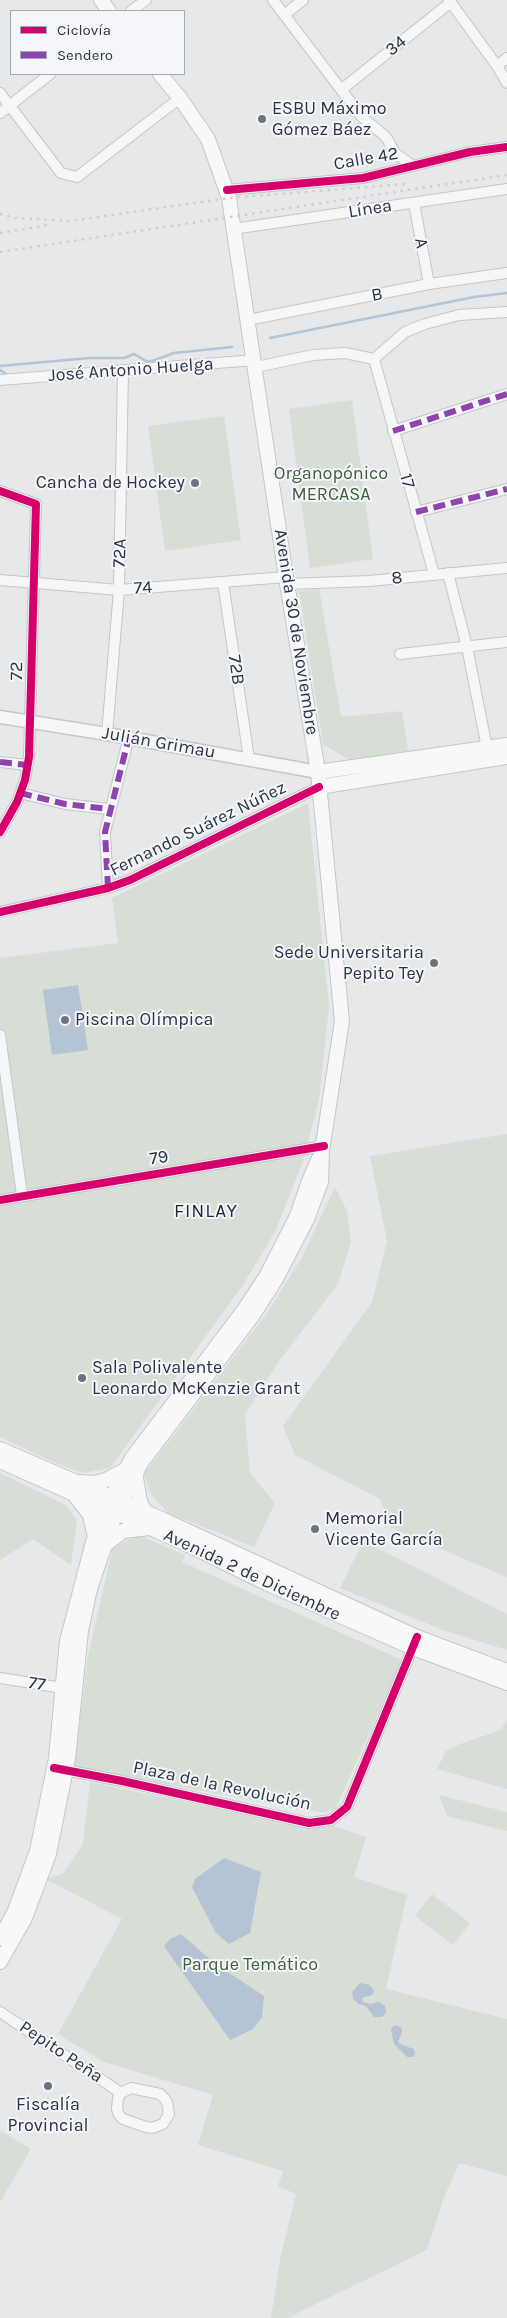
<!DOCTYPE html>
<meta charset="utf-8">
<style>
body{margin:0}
#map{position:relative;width:507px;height:2318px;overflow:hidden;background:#e6e8ea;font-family:Karla,sans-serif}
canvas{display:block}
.legend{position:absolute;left:10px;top:10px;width:175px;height:65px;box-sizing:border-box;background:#f4f6f9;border:1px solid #a4a8b1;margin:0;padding:6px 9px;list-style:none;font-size:15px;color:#2b3445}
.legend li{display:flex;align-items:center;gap:10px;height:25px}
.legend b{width:25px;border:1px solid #a4a8b1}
</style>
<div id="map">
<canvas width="507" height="2318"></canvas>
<ul class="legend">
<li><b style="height:6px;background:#d6006c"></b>Ciclovía</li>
<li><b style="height:6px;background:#8e44ad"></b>Sendero</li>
</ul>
</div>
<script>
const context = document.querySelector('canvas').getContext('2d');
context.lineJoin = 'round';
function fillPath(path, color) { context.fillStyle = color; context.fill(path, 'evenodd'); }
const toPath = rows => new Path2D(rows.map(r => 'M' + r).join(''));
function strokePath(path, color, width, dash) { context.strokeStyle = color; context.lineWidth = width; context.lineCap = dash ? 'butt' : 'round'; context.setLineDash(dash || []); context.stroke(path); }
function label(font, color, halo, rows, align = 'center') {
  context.font = font + ' Karla,sans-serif'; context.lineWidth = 4; context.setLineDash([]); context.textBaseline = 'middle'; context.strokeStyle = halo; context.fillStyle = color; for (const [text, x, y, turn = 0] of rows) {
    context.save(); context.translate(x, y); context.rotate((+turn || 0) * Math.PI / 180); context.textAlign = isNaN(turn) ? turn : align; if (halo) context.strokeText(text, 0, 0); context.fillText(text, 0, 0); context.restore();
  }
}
fillPath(toPath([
 [352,400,373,559,310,568,289,409],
 [224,416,241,540,165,551,148,426],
 [319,588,341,717,402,711,408,751,349,760,323,744,299,591],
 [308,803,329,1006,319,1100,303,1161,275,1232,243,1285,110,1468,84,1473,57,1464,0,1437,0,958,118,943,112,898],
 [507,1134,507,1577,391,1528,380,1499,295,1455,283,1426,372,1302,387,1241,370,1156],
 [335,1187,347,1211,351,1242,338,1284,279,1361,245,1414,250,1473,275,1503,254,1547,168,1513,150,1493,144,1474,267,1313,301,1259],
 [0,1473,66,1505,77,1520,71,1565,33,1539,0,1560],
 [138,1535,185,1555,182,1562,402,1660,336,1808,325,1812,316,1812,74,1767,88,1656,113,1547],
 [363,1541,507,1614,507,1650,443,1630,340,1588],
 [507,1719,507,1789,437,1769,446,1751,460,1744,501,1730],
 [90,1782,307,1828,333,1826,366,1837,354,1877,407,1895,386,1989,507,2019,507,2176,459,2163,443,2200,427,2250,287,2318,271,2318,281,2255,296,2194,278,2186,283,2171,198,2145,213,2095,104,2062,58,2034,122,1919,46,1879,64,1873,83,1844],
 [439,1795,507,1812,507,1831,447,1816],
 [432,1894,470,1923,453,1945,415,1916],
 [0,2131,31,2149,0,2202]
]), '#d6ded6');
fillPath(toPath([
 [78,985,88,1050,52,1055,43,990],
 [224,1858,261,1872,250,1933,229,1944,216,1933,192,1887,195,1879],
 [181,1934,214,1963,264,1996,262,2017,253,2029,230,2040,164,1946,170,1939],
 [360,1983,370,1985,374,1991,372,1995,362,1998,363,2002,371,2004,379,2002,385,2006,386,2013,382,2017,374,2017,366,2006,359,2004,353,1999,352,1992],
 [394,2025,401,2027,402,2032,398,2042,402,2045,414,2049,415,2054,413,2057,407,2057,394,2044,391,2030]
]), '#b4c4d5');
strokePath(toPath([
 [270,338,474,297,507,293],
 [0,366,89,358,124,358,134,354,146,361,152,361,174,353,232,347],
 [0,370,6,374,5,378]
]), '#b4c4d5', 2.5);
const minor = toPath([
 [273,0,361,116,386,137,395,153,413,166],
 [449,0,497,66,507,83],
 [131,11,146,0],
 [284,15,303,0],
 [497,66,507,58],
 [341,90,451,2],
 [0,93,61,173,77,177,180,98],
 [0,113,50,74],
 [227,190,363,178,470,152,507,147],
 [414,203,429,284],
 [233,229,507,189],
 [248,320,429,284,507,273],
 [374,359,434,574],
 [256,367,313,355,345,353,374,359,405,332,425,324,459,315,507,312],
 [0,380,255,360],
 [393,431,507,394],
 [0,491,36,504,29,757,25,780,17,802,0,832],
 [416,512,507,489],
 [448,573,467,647,487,748],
 [0,580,119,590,286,577],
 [223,582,249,759],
 [287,584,369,581,507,568],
 [400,654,507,642],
 [107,734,119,590,123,371],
 [0,762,27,765],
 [20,793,65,804,109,809],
 [108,888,105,832,129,737],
 [0,912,108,888,130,880,319,787],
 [0,1035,22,1195],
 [0,1200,324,1146],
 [0,1678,69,1689],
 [60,1769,122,1781,309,1823,331,1820,347,1807,415,1642],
 [0,2012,121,2093],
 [131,2088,160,2094,164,2098,167,2102,169,2114,163,2124,152,2128,146,2127,123,2119,119,2115,117,2109,118,2098,121,2093,131,2088]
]);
const tertiary = toPath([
 [0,717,107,734,318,772]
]);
const secondary = toPath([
 [101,0,109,11],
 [318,772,507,745],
 [319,787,507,757],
 [0,1449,164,1520,417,1637,507,1671],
 [0,1461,182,1542,266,1583,413,1648,507,1683],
 [137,1470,136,1478,139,1496,141,1505,148,1514],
 [81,1482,95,1483,106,1480,125,1470],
 [76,1497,90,1515,95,1537],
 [105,1545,123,1531,149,1528],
 [0,1938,14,1913,37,1851,56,1758,67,1641,93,1542,106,1508,132,1458,244,1310,267,1275,297,1216,309,1181,319,1158],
 [0,1962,25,1918,49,1854,68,1759,81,1631,90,1589,116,1512,141,1463,253,1315,276,1279,307,1219,321,1182,322,1151,342,1021,318,772,286,577,229,198,208,139,180,98,160,74]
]);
strokePath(minor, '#c4c6c8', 12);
strokePath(tertiary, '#c4c6c8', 15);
strokePath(secondary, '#c4c6c8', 16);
strokePath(minor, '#f5f6f7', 10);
strokePath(tertiary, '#f5f6f7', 12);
strokePath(secondary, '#f8f8f8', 14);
strokePath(toPath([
 [0,214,15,218,70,221,229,198,405,184],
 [0,233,49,225],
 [0,252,507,175]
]), '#cecfd2', 2.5, [2.5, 5]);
strokePath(toPath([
 [393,431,507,394],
 [416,512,507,489],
 [0,762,27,765],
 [20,793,65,804,109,809],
 [108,888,105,832,129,737]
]), '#8e44ad', 6, [12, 6]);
strokePath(toPath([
 [227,190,363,178,470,152,507,147],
 [0,491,36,504,29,757,25,780,17,802,0,832],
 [0,912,108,888,130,880,319,787],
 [0,1200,324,1146],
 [54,1768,122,1781,309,1823,331,1820,347,1807,417,1637]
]), '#d6006c', 8);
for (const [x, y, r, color] of [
 [262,119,5,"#6c737f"],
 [195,483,5,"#6c737f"],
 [434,963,5,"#6c737f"],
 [65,1020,5,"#6c737f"],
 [82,1378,5,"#6c737f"],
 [315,1529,5,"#6c737f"],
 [48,2086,5,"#6c737f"]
]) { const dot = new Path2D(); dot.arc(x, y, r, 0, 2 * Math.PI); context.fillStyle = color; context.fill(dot); strokePath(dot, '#f4f6f9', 2); }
label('18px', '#2b3445', '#f4f6f9', [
 ["34",396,46,-39],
 ["Calle 42",366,159,-10],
 ["Línea",370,209,-9],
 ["A",421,243,79],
 ["B",377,295,-11],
 ["José Antonio Huelga",131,370,-4],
 ["17",407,481,74],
 ["72A",120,553,-88],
 ["8",397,578,-6],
 ["74",143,588,-4],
 ["Avenida 30 de Noviembre",296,632,81],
 ["72B",236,670,82],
 ["72",17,671,-89],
 ["Julián Grimau",159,743,10],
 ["Fernando Suárez Núñez",198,829,-26],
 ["79",159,1158,-9],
 ["Avenida 2 de Diciembre",252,1575,25],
 ["77",37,1684,9],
 ["Plaza de la Revolución",222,1786,12],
 ["Pepito Peña",61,2052,34]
]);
label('18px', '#2b3445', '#f4f6f9', [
 ["ESBU Máximo",272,109],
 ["Gómez Báez",272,130],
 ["Cancha de Hockey",185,483,"right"],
 ["Sede Universitaria",424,953,"right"],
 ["Pepito Tey",424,974,"right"],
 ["Piscina Olímpica",75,1020],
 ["Sala Polivalente",92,1368],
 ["Leonardo McKenzie Grant",92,1389],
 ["Memorial",325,1519],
 ["Vicente García",325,1540],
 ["Fiscalía",48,2105,"center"],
 ["Provincial",48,2126,"center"]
], 'left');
label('18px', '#3f6138', '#f4f6f9', [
 ["Organopónico",331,474],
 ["MERCASA",331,495],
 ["Parque Temático",250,1965]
]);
context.letterSpacing = '1px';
label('19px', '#1d2536', '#f4f6f9', [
 ["FINLAY",206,1212]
]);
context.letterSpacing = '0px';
</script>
